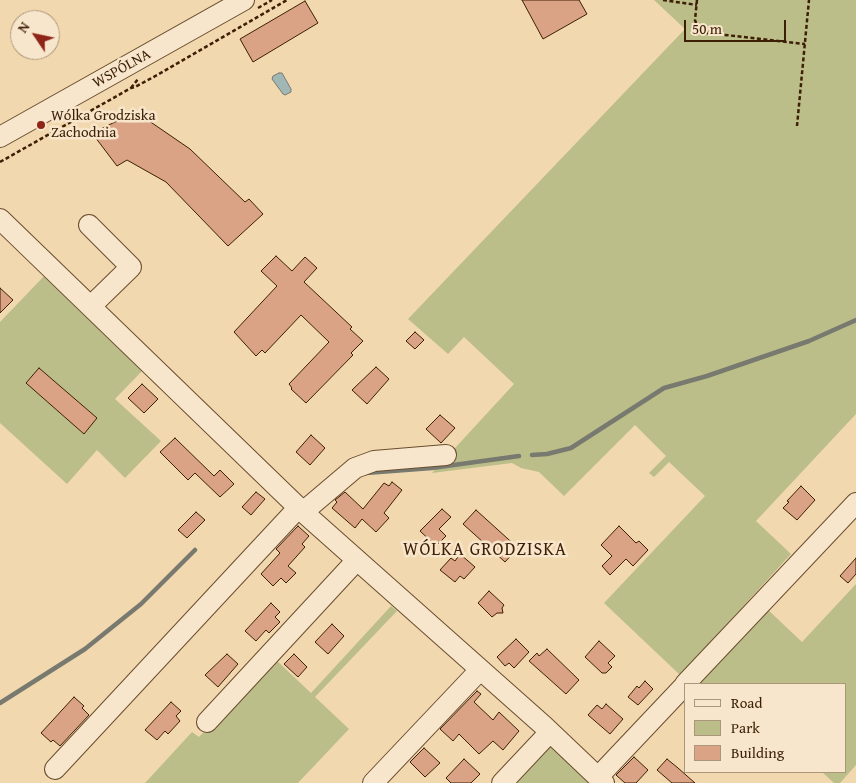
<!DOCTYPE html>
<meta charset="utf-8">
<style>
body{margin:0}
#map{position:relative;width:856px;height:783px;overflow:hidden;background:#f2d8af;font-family:"Gentium Book Plus",serif}
canvas{display:block}
.legend{position:absolute;left:684px;top:683px;width:162px;height:90px;box-sizing:border-box;background:#f7e6cb;border:1px solid #ac967b;margin:0;padding:6px 9px;list-style:none;font-size:15px;color:#3c1f04}
.legend li{display:flex;align-items:center;gap:10px;height:25px}
.legend b{width:25px;border:1px solid #ac967b}
.north{position:absolute;left:10px;top:10px;width:50px;height:50px;box-sizing:border-box;background:#f7e6cb;border:1px solid #ac967b;border-radius:50%;rotate:304deg;font-size:14px;font-weight:700;line-height:20px;text-align:center;color:#3c1f04}
.north::after{content:'';display:block;margin:auto;width:18px;height:22px;background:#8f2418;clip-path:polygon(50% 0,100% 100%,50% 72%,0 100%)}
.scale{position:absolute;left:684px;top:20px;width:102px;height:22px;box-sizing:border-box;border:2px solid #3c1f04;border-top:0;padding-left:6px;font-size:15px;line-height:18px;white-space:nowrap;color:#3c1f04;-webkit-text-stroke:4px #f7e6cb;paint-order:stroke}
</style>
<div id="map">
<canvas width="856" height="783"></canvas>
<ul class="legend">
<li><b style="height:6px;background:#f7e6cb"></b>Road</li>
<li><b style="height:14px;background:#bcbe8a"></b>Park</li>
<li><b style="height:14px;background:#dba386"></b>Building</li>
</ul>
<div class="north">N</div>
<div class="scale">50 m</div>
</div>
<script>
const context = document.querySelector('canvas').getContext('2d');
context.lineJoin = 'round';
function fillPath(path, color) { context.fillStyle = color; context.fill(path, 'evenodd'); }
const toPath = rows => new Path2D(rows.map(r => 'M' + r).join(''));
function strokePath(path, color, width, dash) { context.strokeStyle = color; context.lineWidth = width; context.lineCap = dash ? 'butt' : 'round'; context.setLineDash(dash || []); context.stroke(path); }
function label(font, color, halo, rows, align = 'center') {
  context.font = font + ' "Gentium Book Plus",serif'; context.lineWidth = 5; context.setLineDash([]); context.textBaseline = 'middle'; context.strokeStyle = halo; context.fillStyle = color; for (const [text, x, y, turn = 0] of rows) {
    context.save(); context.translate(x, y); context.rotate((+turn || 0) * Math.PI / 180); context.textAlign = isNaN(turn) ? turn : align; if (halo) context.strokeText(text, 0, 0); context.fillText(text, 0, 0); context.restore();
  }
}
fillPath(toPath([
 [654,0,856,0,856,414,756,521,791,554,680,675,604,603,705,496,669,462,654,477,649,473,666,456,635,425,564,496,539,472,521,468,512,463,432,473,514,384,464,337,448,354,408,319,685,29],
 [46,274,144,369,115,399,161,441,125,478,97,450,67,484,0,423,0,322],
 [856,584,856,765,840,783,834,783,822,772,845,772,845,684,694,684,765,607,802,642],
 [391,606,397,611,315,697,349,729,298,783,145,783,192,732,199,737,275,659,311,693],
 [550,746,589,783,514,783]
]), '#bcbe8a');
const water = toPath([
 [279,73,282,73,291,89,291,92,285,95,283,94,272,79,273,76,279,73]
]);
fillPath(water, '#a0b7b6');
strokePath(water, '#787a6f', 1);
strokePath(toPath([
 [532,455,547,454,571,448,664,388,707,376,809,341,856,320],
 [366,473,432,468,519,456],
 [0,703,85,649,141,604,195,550]
]), '#787a6f', 4.5);
const building = toPath([
 [522,0,579,0,587,14,543,39,522,0],
 [305,1,318,23,253,62,240,39,305,1],
 [136,112,190,149,245,202,249,199,263,214,228,246,166,182,127,160,117,166,92,133,136,112],
 [276,256,292,271,305,257,317,268,304,282,352,327,350,329,363,341,351,353,353,355,306,403,291,389,292,388,289,384,329,342,301,315,265,353,262,350,256,356,234,332,277,286,261,271,276,256],
 [0,288,13,300,0,313,0,288],
 [415,332,424,340,415,349,406,341,415,332],
 [376,367,389,379,367,404,352,390,376,367],
 [39,368,97,418,84,434,26,383,39,368],
 [142,384,158,399,144,413,128,398,142,384],
 [440,415,455,428,441,443,426,429,440,415],
 [311,435,325,448,310,465,296,452,311,435],
 [175,438,214,476,220,470,234,484,220,497,195,473,188,480,160,452,175,438],
 [392,482,402,490,384,513,389,518,376,532,362,519,355,528,332,508,337,502,335,500,345,492,363,509,384,483,389,486,392,482],
 [801,486,815,500,797,520,783,508,789,502,787,501,801,486],
 [256,492,265,499,251,515,242,507,256,492],
 [442,509,451,517,439,529,446,536,436,546,420,531,442,509],
 [476,510,518,548,505,562,463,524,476,510],
 [196,512,205,520,187,538,178,530,196,512],
 [298,526,309,536,302,544,305,547,288,566,296,573,286,583,281,578,273,586,261,574,280,553,276,549,298,526],
 [619,526,636,543,639,541,648,550,633,566,626,559,610,575,602,566,612,556,601,545,619,526],
 [460,554,475,567,464,579,460,576,455,582,440,570,451,558,455,561,460,554],
 [856,558,856,574,848,583,840,576,856,558],
 [489,591,504,605,502,608,503,613,497,613,492,617,478,603,489,591],
 [271,603,280,612,275,617,280,622,269,633,266,630,256,641,245,631,271,603],
 [332,624,344,636,328,654,315,642,332,624],
 [516,639,529,652,514,668,509,663,505,666,497,657,516,639],
 [599,641,615,656,608,663,612,667,606,673,602,673,585,657,599,641],
 [547,649,579,680,566,694,529,661,537,653,539,656,547,649],
 [227,654,238,664,218,687,205,675,227,654],
 [294,654,307,667,298,677,284,664,294,654],
 [645,681,653,689,638,705,628,697,637,686,639,688,645,681],
 [477,691,481,694,474,702,493,720,499,712,519,731,503,750,493,741,479,754,459,734,453,741,440,729,477,691],
 [74,697,84,706,82,708,89,715,60,746,53,740,51,742,41,733,74,697],
 [171,702,181,711,176,716,180,721,168,734,165,731,157,740,145,730,171,702],
 [606,704,623,719,610,734,588,715,597,705,602,709,606,704],
 [424,748,440,763,425,777,410,762,424,748],
 [634,757,648,770,636,783,625,783,616,775,634,757],
 [464,759,480,774,471,783,451,783,446,778,464,759],
 [667,759,678,768,695,783,672,783,657,770,667,759]
]);
fillPath(building, '#dba386');
strokePath(building, '#3c1f04', 1);
const minor = toPath([
 [0,137,244,0],
 [0,219,303,512,544,726,604,783],
 [89,225,131,267,91,306],
 [303,512,355,468,374,461,446,455],
 [685,684,856,503],
 [207,722,357,560],
 [55,769,299,507],
 [598,777,685,685],
 [373,783,480,670],
 [502,783,550,732]
]);
strokePath(minor, '#6a4d2f', 22);
strokePath(toPath([
 [663,0,697,5],
 [697,0,695,20,699,32,805,44],
 [258,8,272,0],
 [131,88,138,79],
 [797,126,809,0],
 [0,162,131,88,135,87,159,74,287,0]
]), '#3c1f04', 2.5, [4, 2.5]);
strokePath(minor, '#f7e6cb', 20);
for (const [x, y, r, color] of [
 [41,125,5,"#8f2418"]
]) { const dot = new Path2D(); dot.arc(x, y, r, 0, 2 * Math.PI); context.fillStyle = color; context.fill(dot); strokePath(dot, '#f7e6cb', 2); }
label('15px', '#3c1f04', '#f7e6cb', [
 ["WSPÓLNA",122,69,-29]
]);
label('15px', '#3c1f04', '#f7e6cb', [
 ["Wólka Grodziska",51,116],
 ["Zachodnia",51,133]
], 'left');
context.letterSpacing = '1px';
label('18px', '#3c1f04', '#f7e6cb', [
 ["WÓLKA GRODZISKA",485,550]
]);
context.letterSpacing = '0px';
</script>
